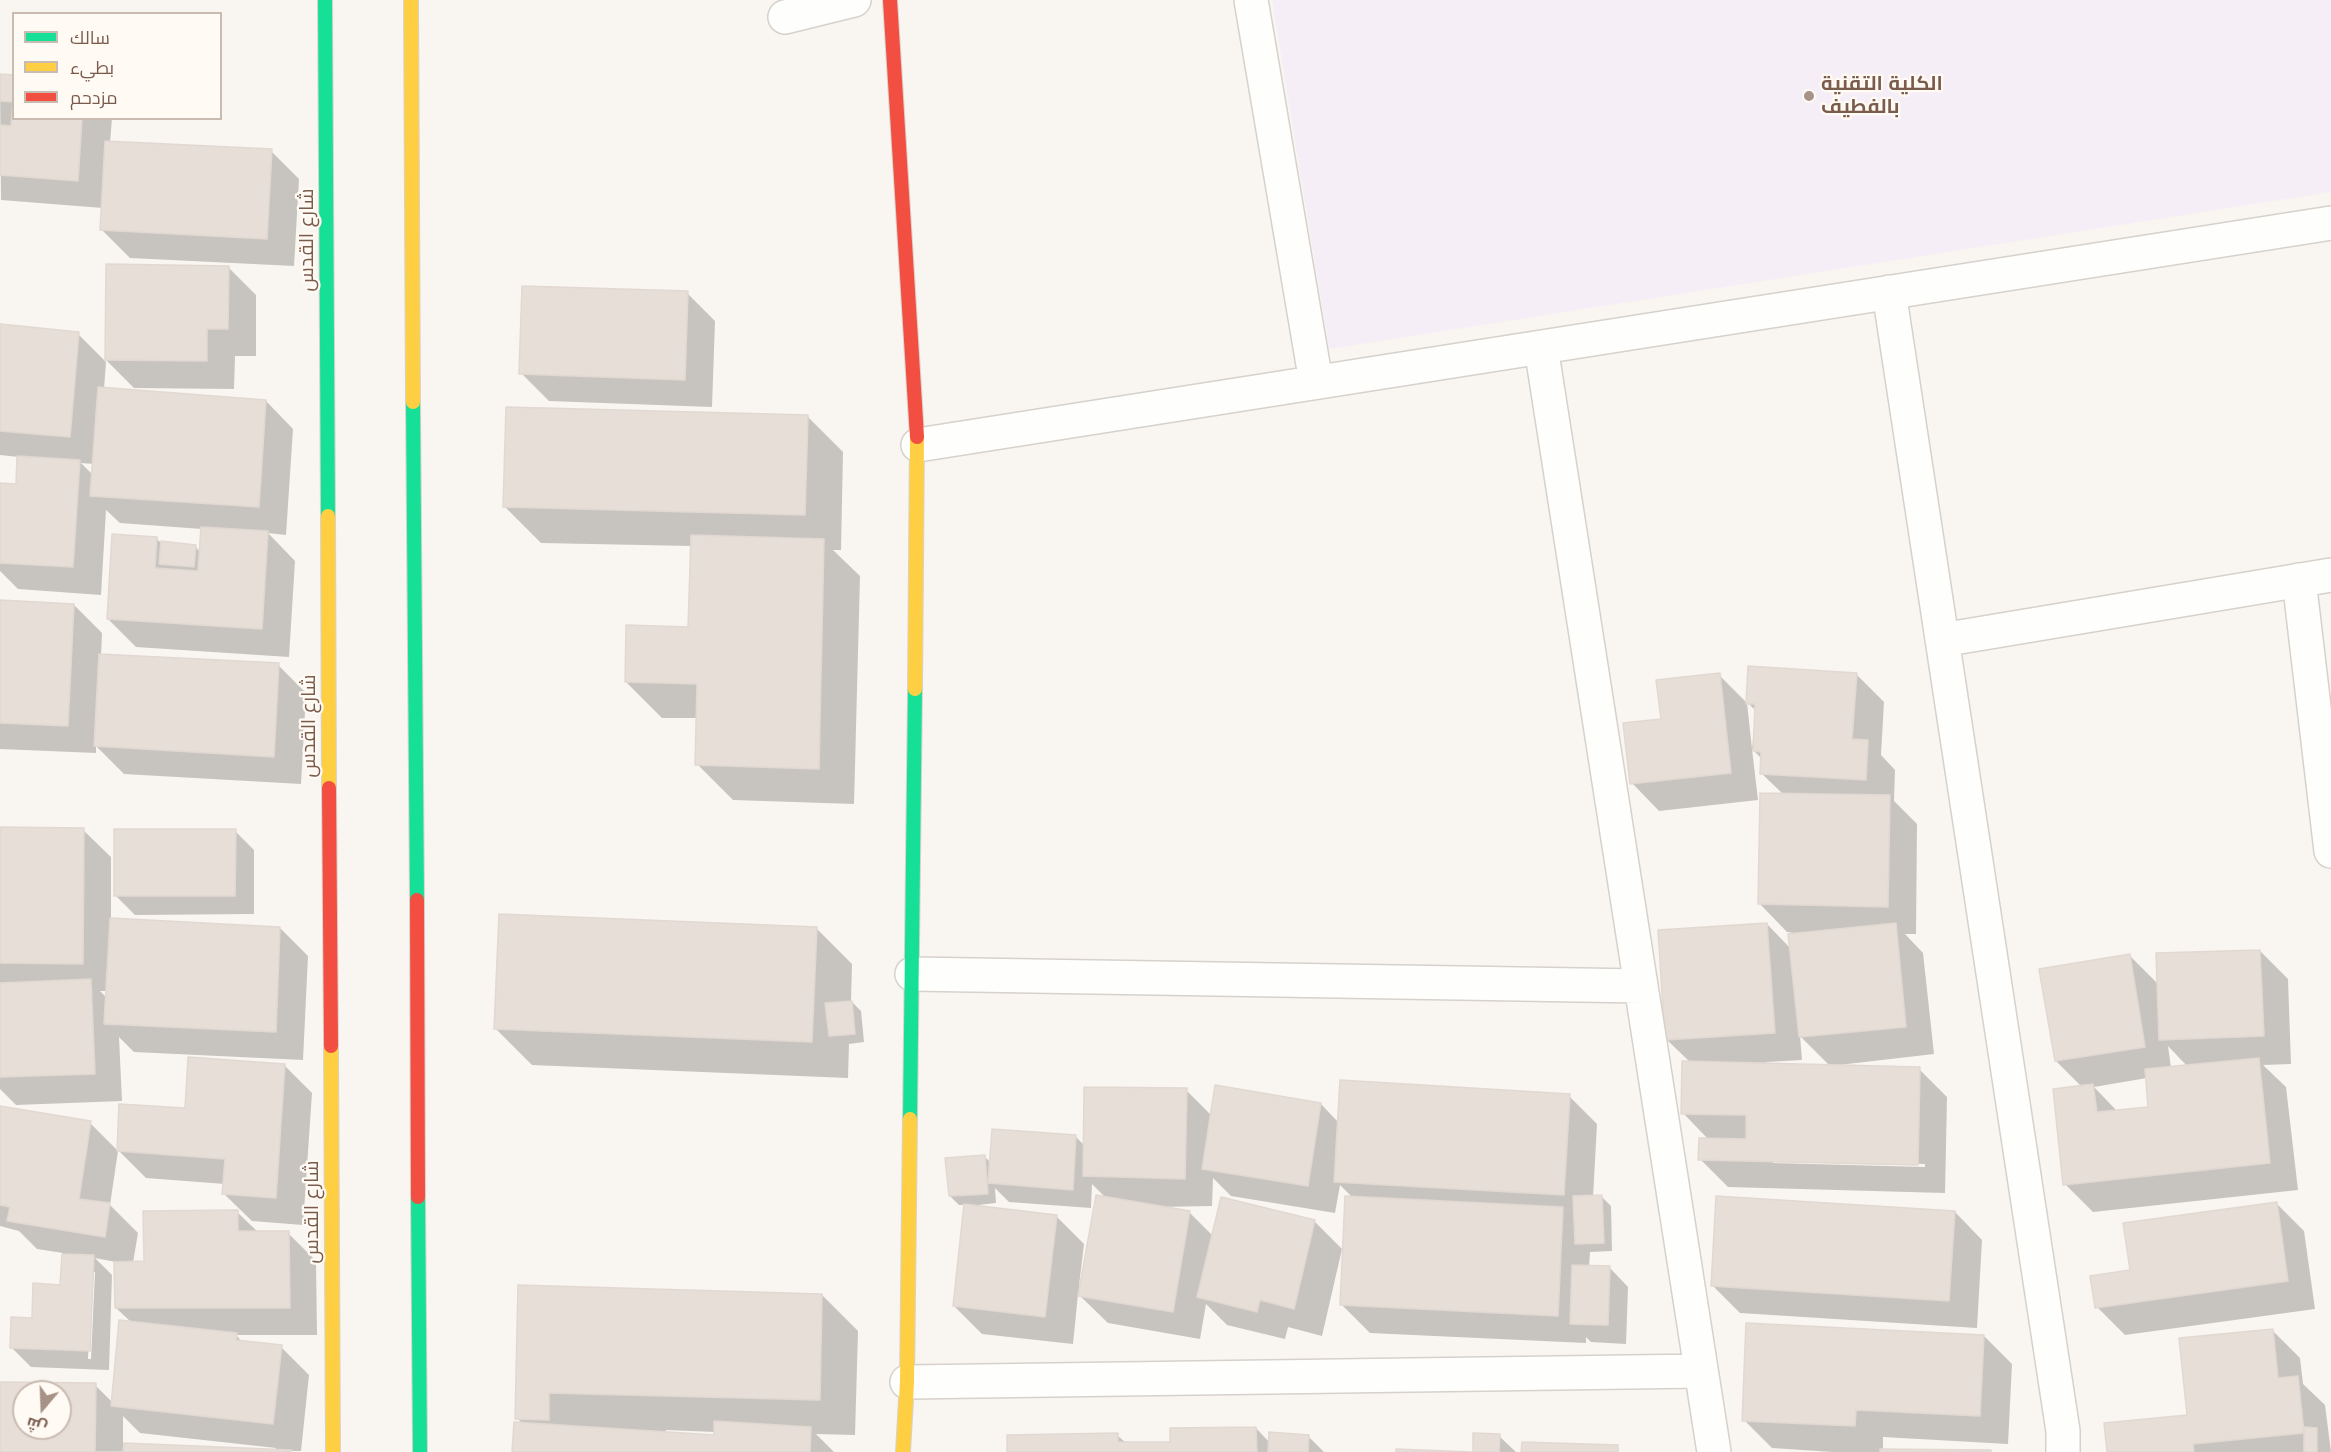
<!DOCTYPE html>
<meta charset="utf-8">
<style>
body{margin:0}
#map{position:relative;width:2331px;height:1452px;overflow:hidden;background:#f9f5f0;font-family:Helvetica,Cairo,sans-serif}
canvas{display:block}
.legend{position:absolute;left:12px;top:12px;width:210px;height:108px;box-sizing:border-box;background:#fffaf3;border:2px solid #cabbb1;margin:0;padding:8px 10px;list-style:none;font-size:18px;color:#7a5c4d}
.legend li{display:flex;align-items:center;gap:12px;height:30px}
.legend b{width:30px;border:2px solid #cabbb1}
.north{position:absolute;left:12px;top:1380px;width:60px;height:60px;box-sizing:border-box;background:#fffaf3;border:2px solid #cabbb1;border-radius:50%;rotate:199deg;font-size:16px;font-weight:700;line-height:24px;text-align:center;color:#7a5c4d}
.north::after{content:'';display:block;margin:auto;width:21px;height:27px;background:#a69286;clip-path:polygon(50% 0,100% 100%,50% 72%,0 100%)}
</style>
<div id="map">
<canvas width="2331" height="1452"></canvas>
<ul class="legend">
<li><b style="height:8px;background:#16e098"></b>سالك</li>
<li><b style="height:8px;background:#ffcf43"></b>بطيء</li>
<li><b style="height:8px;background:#f24e42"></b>مزدحم</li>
</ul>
<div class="north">ش</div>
</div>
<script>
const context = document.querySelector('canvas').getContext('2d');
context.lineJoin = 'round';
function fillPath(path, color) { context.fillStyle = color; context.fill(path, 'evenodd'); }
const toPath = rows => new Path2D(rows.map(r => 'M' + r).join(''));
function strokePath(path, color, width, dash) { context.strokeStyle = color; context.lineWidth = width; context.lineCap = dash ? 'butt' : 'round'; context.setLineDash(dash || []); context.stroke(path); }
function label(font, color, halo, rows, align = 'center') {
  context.font = font + ' Helvetica,Cairo,sans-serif'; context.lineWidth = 4.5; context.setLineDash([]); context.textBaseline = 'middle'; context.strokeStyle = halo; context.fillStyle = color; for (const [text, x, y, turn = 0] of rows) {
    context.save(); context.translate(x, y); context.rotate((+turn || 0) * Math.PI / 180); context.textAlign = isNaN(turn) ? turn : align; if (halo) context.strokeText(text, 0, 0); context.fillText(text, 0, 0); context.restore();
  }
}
fillPath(toPath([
 [1272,0,2331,0,2331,192,1329,349]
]), '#f6eef6');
fillPath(toPath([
 [0,76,14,77,14,118,112,118,110,143,271,151,299,179,294,266,130,258,102,230,103,208,1,200],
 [107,266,228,267,256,295,256,356,235,356,234,389,134,388,106,360],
 [687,293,715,321,712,407,549,401,521,373],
 [0,326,78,334,106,362,104,389,266,401,293,429,286,535,268,533,295,561,289,657,136,647,108,619,156,538,161,543,196,547,200,552,202,529,120,523,106,510,101,595,18,589,0,571,0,484,17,485,19,457,0,455],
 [81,463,94,464,93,475],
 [807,416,843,452,841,550,833,550,860,576,854,804,733,800,697,764,698,718,662,718,626,682,690,629,692,546,541,543,505,507],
 [0,601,74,605,102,633,101,656,278,665,306,693,301,784,124,774,96,746,96,753,0,749],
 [1856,674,1884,702,1881,755,1895,770,1894,801,1917,824,1916,934,1905,934,1923,953,1934,1054,1830,1066,1800,1036,1802,1060,1766,1062,1766,1065,1919,1069,1947,1097,1945,1193,1728,1187,1700,1159,1709,1140,1683,1113,1690,1062,1666,1039,1767,924,1791,949,1800,934,1787,932,1760,904,1783,794,1761,773,1762,759,1752,749,1758,800,1659,811,1632,783,1662,720,1719,675,1747,703,1752,749,1756,711,1748,703],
 [1773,1160,1925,1164,1925,1167,1773,1163],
 [0,829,83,830,111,857,111,920,280,928,308,956,303,1060,134,1052,119,1037,122,1101,16,1105,0,1089],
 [100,991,108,991,107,998],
 [235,831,254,850,254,914,135,915,116,896],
 [816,928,852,964,851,1001,861,1011,864,1042,849,1044,848,1078,532,1065,496,1029],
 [2260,951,2288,979,2291,1064,2263,1065,2286,1087,2298,1190,2093,1212,2065,1184,2082,1087,2056,1061,2130,956,2159,985],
 [2168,1046,2188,1067,2171,1068],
 [2147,1078,2150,1108,2118,1112,2094,1087],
 [284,1065,312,1093,303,1225,252,1221,224,1194,225,1184,146,1178,118,1150,186,1110],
 [1186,1090,1212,1116,1321,1104,1339,1123,1569,1096,1597,1124,1593,1197,1601,1196,1611,1206,1612,1251,1590,1252,1589,1267,1610,1268,1628,1287,1626,1344,1591,1342,1586,1337,1586,1343,1370,1333,1342,1305,1353,1198,1340,1185,1335,1213,1231,1196,1213,1178,1212,1206,1156,1207,1190,1213,1213,1236,1314,1221,1342,1249,1322,1336,1288,1327,1285,1339,1227,1325,1206,1304,1200,1339,1108,1323,1078,1294,1073,1344,982,1334,954,1306,965,1205,959,1205,950,1196,984,1156,991,1163,1075,1136,1085,1146],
 [1092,1184,1106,1198,1082,1286,1079,1286,1084,1244,1056,1216,969,1206,996,1203,995,1188,1009,1202,1091,1208],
 [0,1108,90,1123,118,1151,110,1205,138,1233,133,1263,145,1263,237,1212,259,1233,288,1233,316,1261,317,1335,236,1335,243,1343,281,1347,309,1375,301,1451,0,1452,0,1383,95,1385,112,1402,132,1323,116,1308,116,1262,95,1258,112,1275,109,1370,31,1367,12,1348,62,1287,63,1253,37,1249,19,1231,0,1226],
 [92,1272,95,1272,91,1359,88,1359],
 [24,1392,60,1392,60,1428,24,1428],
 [123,1416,140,1433,276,1448,276,1451,123,1444],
 [2276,1203,2304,1231,2315,1309,2125,1335,2097,1307,2132,1271],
 [1955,1212,1982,1240,1977,1328,1740,1313,1712,1285],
 [520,1287,822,1295,858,1331,855,1435,816,1434,834,1452,513,1452,523,1424,517,1418],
 [666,1430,715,1432,715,1436,666,1433],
 [2272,1330,2300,1358,2303,1384,2325,1405,2331,1452,2109,1452,2189,1416],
 [1984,1336,2012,1364,2008,1444,1883,1437,1883,1450,1991,1452,1833,1452,1772,1448,1744,1420],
 [1256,1428,1270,1443,1309,1437,1324,1452,1009,1452,1117,1435,1126,1443,1172,1443],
 [1499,1436,1516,1452,1475,1452]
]), '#0003');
const building = toPath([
 [0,74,14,75,14,118,82,118,78,181,0,175,0,125,11,126,13,102,0,101,0,74],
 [105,141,272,149,267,239,100,230,105,141],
 [106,264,229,266,228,329,207,329,207,361,105,360,106,264],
 [522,286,688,291,685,380,519,374,522,286],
 [0,324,79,332,70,437,0,431,0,324],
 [98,387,266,400,259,507,90,496,98,387],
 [506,407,808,415,805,515,503,507,506,407],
 [17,456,80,460,73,567,0,563,0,483,16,484,17,456],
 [201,527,268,531,262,629,107,619,112,534,157,537,155,568,198,571,201,527],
 [691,535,824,539,819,769,695,765,697,684,625,682,626,625,688,627,691,535],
 [161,541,196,545,194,567,159,564,161,541],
 [0,600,74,604,68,726,0,723,0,600],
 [99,654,279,663,274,757,94,746,99,654],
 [1748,666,1857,673,1852,739,1868,740,1866,780,1760,774,1761,752,1753,751,1755,704,1746,704,1748,666],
 [1720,673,1731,773,1630,784,1623,723,1661,719,1656,680,1720,673],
 [1760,793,1890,795,1888,907,1758,904,1760,793],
 [0,827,84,828,83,964,0,963,0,827],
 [114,829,236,829,235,896,114,896,114,829],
 [499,914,817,927,812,1042,494,1029,499,914],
 [110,918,280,927,276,1032,104,1024,110,918],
 [1767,923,1775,1033,1665,1040,1658,930,1767,923],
 [1896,923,1906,1027,1799,1037,1788,934,1896,923],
 [2260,950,2264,1036,2159,1040,2156,953,2260,950],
 [2130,954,2145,1047,2055,1061,2039,969,2130,954],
 [91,979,95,1074,0,1077,0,983,91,979],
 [852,1001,855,1034,829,1036,825,1003,852,1001],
 [188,1057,285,1064,276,1198,222,1194,225,1159,117,1151,119,1104,185,1108,188,1057],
 [2259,1058,2270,1163,2063,1185,2053,1089,2093,1084,2097,1112,2148,1107,2145,1069,2259,1058],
 [1682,1061,1920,1067,1918,1165,1698,1160,1699,1138,1746,1139,1746,1115,1681,1114,1682,1061],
 [1340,1080,1570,1094,1564,1195,1334,1182,1340,1080],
 [1215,1085,1321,1103,1308,1186,1202,1169,1215,1085],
 [1084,1087,1187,1088,1185,1179,1083,1176,1084,1087],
 [0,1106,91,1121,79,1199,110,1203,105,1237,7,1221,10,1207,0,1205,0,1106],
 [992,1129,1076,1135,1073,1190,988,1183,992,1129],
 [985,1155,988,1194,949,1196,945,1158,985,1155],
 [1096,1195,1190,1211,1173,1312,1078,1296,1096,1195],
 [1602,1195,1604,1243,1575,1244,1573,1196,1602,1195],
 [1345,1196,1563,1207,1558,1316,1340,1305,1345,1196],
 [1716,1196,1955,1211,1949,1301,1711,1286,1716,1196],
 [1221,1197,1315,1220,1294,1309,1260,1300,1257,1312,1197,1297,1221,1197],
 [2277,1202,2288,1281,2095,1308,2090,1276,2130,1270,2123,1223,2277,1202],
 [964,1204,1057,1215,1045,1317,953,1306,964,1204],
 [238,1210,238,1231,289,1231,290,1308,115,1308,114,1262,144,1261,143,1211,238,1210],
 [62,1254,94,1255,90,1351,10,1348,11,1317,32,1318,33,1283,60,1285,62,1254],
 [1572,1265,1610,1266,1608,1325,1570,1324,1572,1265],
 [518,1285,822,1294,820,1400,549,1393,549,1420,515,1419,518,1285],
 [119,1320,237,1333,236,1340,282,1345,273,1424,111,1406,119,1320],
 [1746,1323,1984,1335,1980,1416,1856,1410,1855,1426,1742,1421,1746,1323],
 [2273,1329,2278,1378,2298,1376,2304,1433,2193,1444,2194,1452,2107,1452,2104,1423,2187,1415,2179,1338,2273,1329],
 [0,1382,96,1383,95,1452,0,1452,0,1382],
 [24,1392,60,1392,60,1428,24,1428,24,1392],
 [714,1421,811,1427,810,1452,512,1452,514,1422,714,1435,714,1421],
 [1256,1427,1257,1452,1007,1452,1007,1435,1118,1433,1118,1442,1170,1442,1170,1428,1256,1427],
 [2304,1427,2317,1428,2317,1452,2304,1452,2304,1427],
 [1269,1432,1309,1435,1308,1452,1268,1452,1269,1432],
 [1473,1433,1500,1434,1499,1452,1396,1452,1396,1449,1473,1452,1473,1433],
 [1522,1442,1618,1445,1618,1452,1521,1452,1522,1442],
 [124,1443,292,1450,291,1452,123,1452,124,1443],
 [1880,1449,1991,1450,1991,1452,1880,1452,1880,1449]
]);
fillPath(building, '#e6ded7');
strokePath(building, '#e2d8d2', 1.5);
const street = toPath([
 [1251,0,1316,382],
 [785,17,854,0],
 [1889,292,2063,1431,2063,1452],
 [1541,347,1714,1452],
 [918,445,2331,223],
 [2299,580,2331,851],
 [1942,640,2331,575],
 [912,974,1641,986],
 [907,1382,1701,1371]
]);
const fast = toPath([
 [325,0,328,516],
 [413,402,417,900],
 [910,1119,915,689],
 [418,1197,420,1452]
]);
const slow = toPath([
 [411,0,413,402],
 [328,516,329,788],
 [915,689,917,437],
 [331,1046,333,1452],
 [903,1452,907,1382,910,1119]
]);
const jam = toPath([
 [890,0,917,437],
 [329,788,331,1046],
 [417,900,418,1197]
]);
strokePath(street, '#d7d1cb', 36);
strokePath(fast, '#d9d2cb', 16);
strokePath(slow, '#d9d2cb', 16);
strokePath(jam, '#d9d2cb', 16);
strokePath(street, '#fefefd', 33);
strokePath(fast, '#16e098', 14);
strokePath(slow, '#ffcf43', 14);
strokePath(jam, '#f24e42', 14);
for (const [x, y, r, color] of [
 [1809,96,6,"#a69286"]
]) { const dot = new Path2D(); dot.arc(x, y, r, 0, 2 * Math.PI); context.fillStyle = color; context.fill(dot); strokePath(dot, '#fffaf3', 2); }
label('bold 20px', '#7a5c4d', '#fffaf3', [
 ["الكلية التقنية",1821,84],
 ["بالفطيف",1821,107]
], 'left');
label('20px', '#7a5c4d', '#fffaf3', [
 ["شارع القدس",307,240,-90],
 ["شارع القدس",309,726,-90],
 ["شارع القدس",312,1212,-90]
]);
</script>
